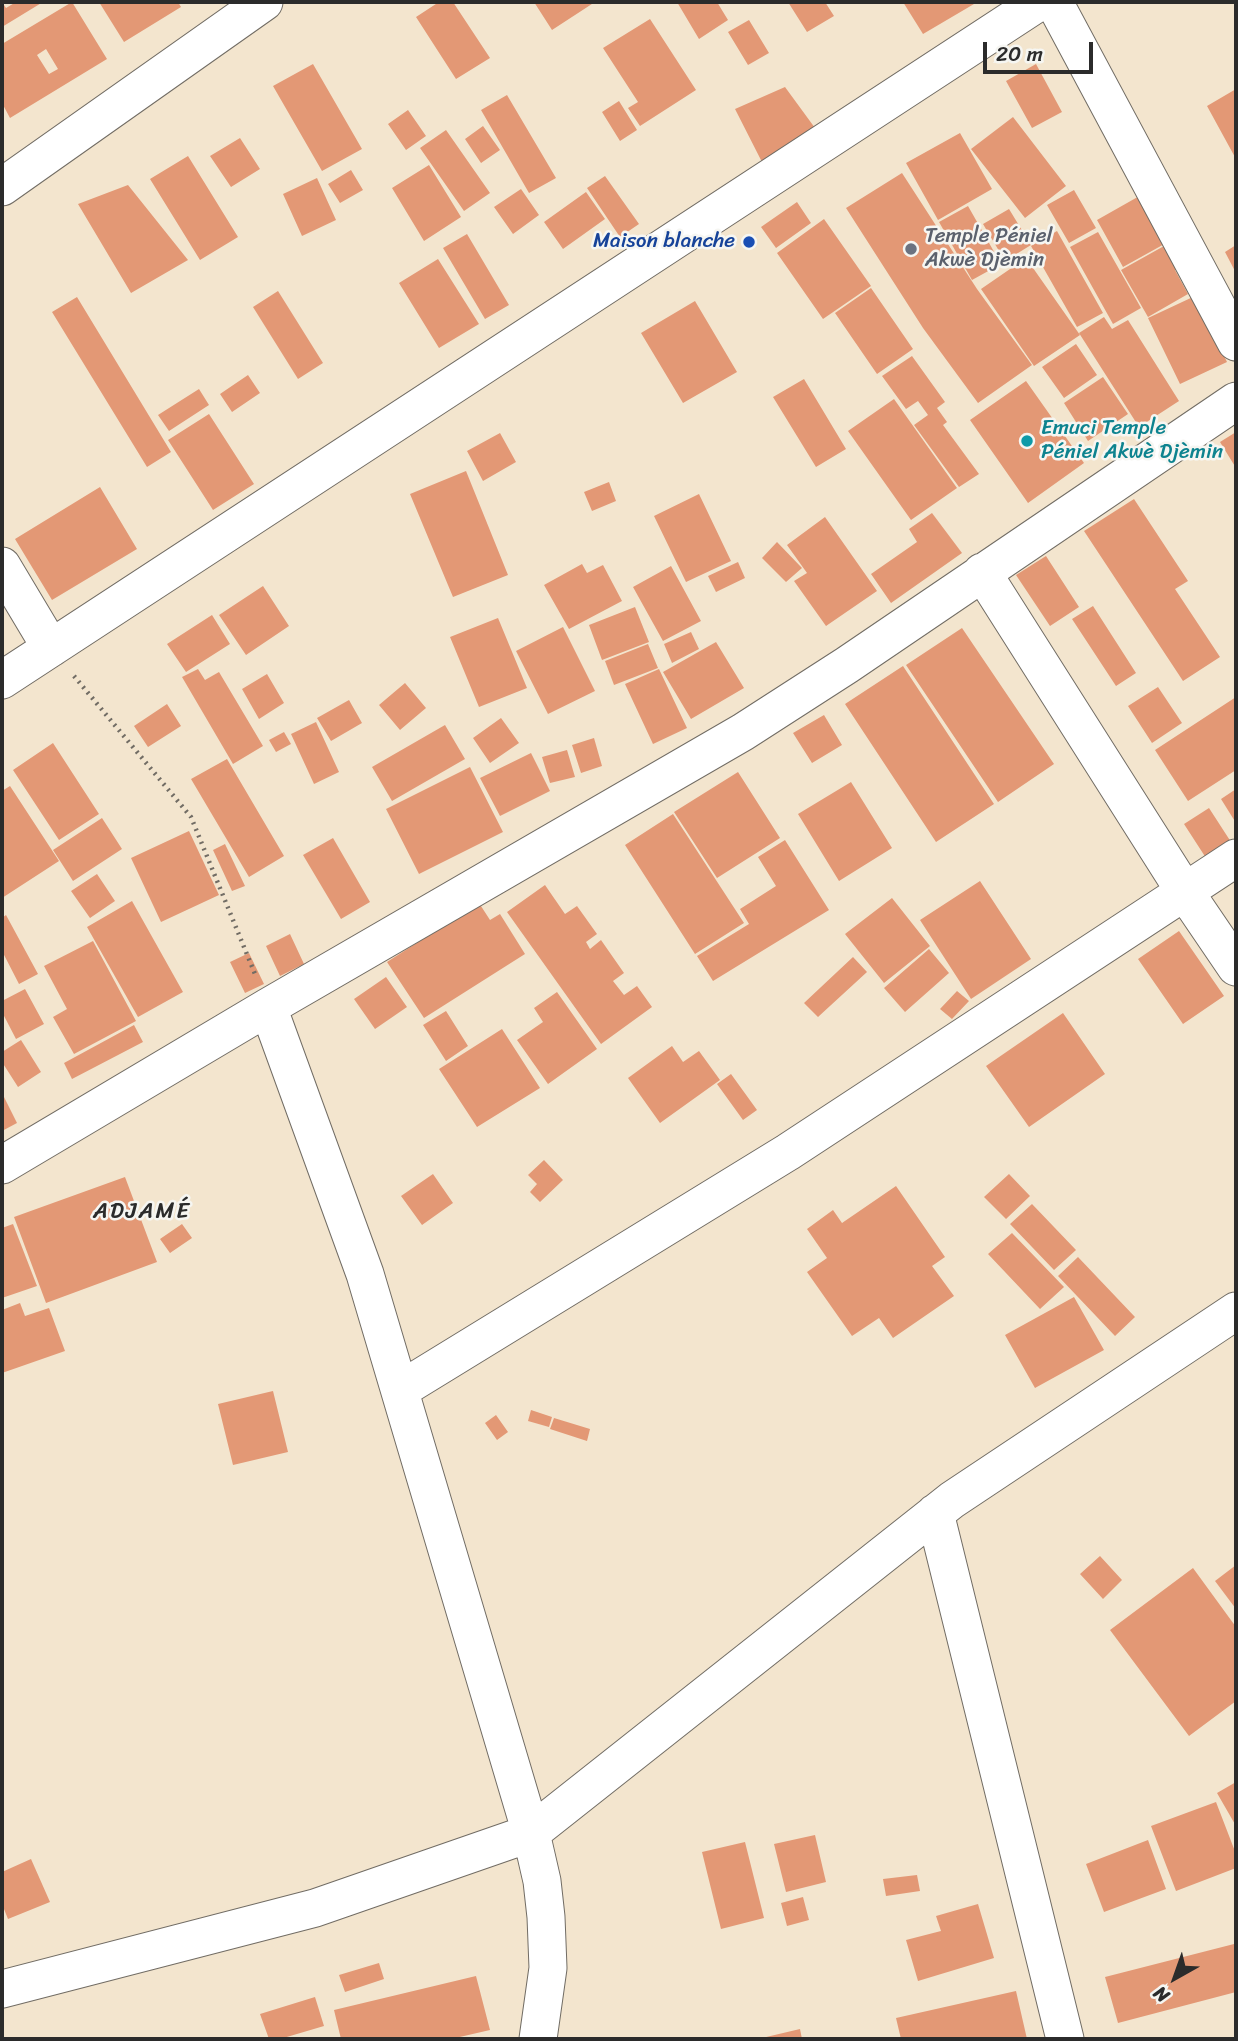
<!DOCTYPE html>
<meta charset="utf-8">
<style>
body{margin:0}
#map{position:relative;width:1238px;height:2041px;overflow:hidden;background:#f3e5ce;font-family:Sriracha,sans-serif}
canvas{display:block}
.frame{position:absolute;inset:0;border:4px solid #2b2b2b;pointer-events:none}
.north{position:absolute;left:1140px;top:1943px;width:70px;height:70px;-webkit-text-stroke:5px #f6f6f2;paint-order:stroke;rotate:220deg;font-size:19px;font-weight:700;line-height:28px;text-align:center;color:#2b2b2b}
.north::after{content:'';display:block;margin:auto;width:24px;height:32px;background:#2b2b2b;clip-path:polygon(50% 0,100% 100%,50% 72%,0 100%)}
.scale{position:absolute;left:983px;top:42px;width:110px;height:32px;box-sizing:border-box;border:4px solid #2b2b2b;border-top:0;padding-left:9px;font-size:21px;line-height:24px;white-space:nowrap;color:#2b2b2b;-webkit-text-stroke:5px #f6f6f2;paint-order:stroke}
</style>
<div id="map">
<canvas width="1238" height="2041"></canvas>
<div class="frame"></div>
<div class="north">N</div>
<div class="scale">20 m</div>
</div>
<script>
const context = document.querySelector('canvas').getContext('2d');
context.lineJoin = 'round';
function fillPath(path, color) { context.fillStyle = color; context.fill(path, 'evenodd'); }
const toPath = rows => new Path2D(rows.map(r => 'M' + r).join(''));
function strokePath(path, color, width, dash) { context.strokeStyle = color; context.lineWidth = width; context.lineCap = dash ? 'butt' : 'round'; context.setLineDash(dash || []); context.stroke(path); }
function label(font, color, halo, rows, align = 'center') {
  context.font = font + ' Sriracha,sans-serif'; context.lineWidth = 5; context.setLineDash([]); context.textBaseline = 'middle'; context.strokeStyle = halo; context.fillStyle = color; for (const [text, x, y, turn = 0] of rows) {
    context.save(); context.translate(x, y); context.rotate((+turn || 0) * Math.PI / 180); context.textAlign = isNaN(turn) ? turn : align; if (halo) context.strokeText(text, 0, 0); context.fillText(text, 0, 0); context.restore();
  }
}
fillPath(toPath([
 [2,2,6,8,16,2,43,2,2,27],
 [72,2,107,59,10,118,2,103,2,44],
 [46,49,58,69,49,74,37,55],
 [99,2,178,2,181,7,124,42],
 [439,2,453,2,490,58,456,79,416,17],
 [534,2,595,2,552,30],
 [677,2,717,2,728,20,699,39],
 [788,2,825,2,834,16,807,32],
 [903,2,972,2,974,4,923,34],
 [650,19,696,90,640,126,628,108,638,102,603,48],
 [749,20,769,53,748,65,728,32],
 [313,64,362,149,322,171,273,86],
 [1036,64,1062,112,1032,128,1006,81],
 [785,87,815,128,763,164,735,109],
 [1236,89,1236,159,1207,106],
 [507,95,556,178,529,193,481,110],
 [619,101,637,130,620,141,602,112],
 [408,110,426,136,406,150,388,124],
 [1013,117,1066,186,1025,218,971,149],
 [483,126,500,150,481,163,465,139],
 [446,130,490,193,464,211,420,148],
 [960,133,992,189,938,220,906,163],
 [240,138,260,169,231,187,210,156],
 [188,156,238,237,200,260,150,179],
 [429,165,461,217,424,241,392,188],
 [351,170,363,190,340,203,328,184],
 [902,173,977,289,1032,365,978,403,923,328,846,208],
 [605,176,639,224,620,237,587,188],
 [317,178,336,220,302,236,283,194],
 [128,185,188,260,131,293,78,204],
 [521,189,539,215,513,234,494,207],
 [1074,190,1096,228,1069,243,1047,205],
 [1150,190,1177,237,1123,267,1097,220],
 [586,192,605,219,563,249,544,222],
 [797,202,811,223,776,248,761,227],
 [968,206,1001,264,972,280,939,222],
 [1009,209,1031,245,1005,261,983,224],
 [824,219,871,286,823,319,777,253],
 [1057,231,1103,313,1077,327,1031,246],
 [1098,232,1141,308,1113,324,1070,247],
 [467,234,509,305,485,319,443,248],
 [1173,241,1186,264,1175,270,1188,294,1148,317,1121,270],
 [1236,245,1236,273,1225,252],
 [1026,258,1080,335,1034,366,981,289],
 [438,259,479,324,439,348,399,283],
 [871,288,913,349,877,374,835,313],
 [278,291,323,363,298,379,253,307],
 [1195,296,1227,362,1180,384,1148,318],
 [77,297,171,452,147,467,52,312],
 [695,301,737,372,683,403,641,333],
 [1104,317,1112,329,1128,320,1179,401,1139,427,1079,333],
 [1076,344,1097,375,1064,398,1042,367],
 [912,356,945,402,937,408,947,422,943,425,979,474,959,487,914,425,928,415,918,401,906,409,882,376],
 [248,375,260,393,232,412,220,394],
 [1103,377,1128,414,1088,441,1064,403],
 [804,379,846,449,816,467,773,397],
 [1026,381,1084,463,1028,503,970,420],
 [199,389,209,405,169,431,158,415],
 [894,399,957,488,911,520,848,431],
 [209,414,254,484,213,510,168,440],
 [1236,432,1236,468,1220,442],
 [500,433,516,462,483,481,467,451],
 [466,471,508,575,453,597,410,494],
 [609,482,616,501,592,511,584,492],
 [100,487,137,549,52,600,15,539],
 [699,494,731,561,686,582,654,516],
 [1134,499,1188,581,1175,589,1220,657,1183,681,1084,531],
 [932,513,962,553,891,603,871,574,917,542,909,529],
 [825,517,877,591,826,626,794,581,807,573,787,545],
 [777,542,802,568,786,582,762,558],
 [1046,556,1079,607,1050,626,1016,575],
 [738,562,745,578,716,592,708,576],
 [582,564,587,573,603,565,622,601,569,629,544,585],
 [671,566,701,621,663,641,633,587],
 [263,586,289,626,246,655,219,615],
 [1093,606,1136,673,1116,686,1072,619],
 [635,607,649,642,602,660,589,625],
 [212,615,230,644,186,672,167,644],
 [498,618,527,688,479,707,450,637],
 [563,627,595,691,548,714,516,651],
 [962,628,1054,764,998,802,906,665],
 [691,632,699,649,672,663,664,644],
 [716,642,744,688,691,719,663,672],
 [648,644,658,668,614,685,605,661],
 [903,666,994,804,936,842,845,704],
 [198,669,205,680,219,672,263,746,233,764,182,677],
 [659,669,687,728,653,744,625,684],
 [267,674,284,703,259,719,242,689],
 [405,683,426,708,400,730,379,705],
 [1158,687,1182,723,1152,743,1128,706],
 [1236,697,1236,770,1188,801,1155,750],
 [349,700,362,723,331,741,317,718],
 [167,704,181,726,148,747,134,726],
 [824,715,842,745,812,763,793,733],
 [501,718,519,743,490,763,473,738],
 [316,722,339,772,314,784,291,734],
 [445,725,465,759,392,801,372,767],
 [284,732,291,744,276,752,269,740],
 [594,738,602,766,581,773,572,745],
 [53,743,99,814,59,840,13,770],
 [567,750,575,777,550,783,542,757],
 [531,753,550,791,500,816,480,778],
 [227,759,284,856,249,877,191,779],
 [470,767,503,832,419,874,386,809],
 [738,772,780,838,717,878,674,812],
 [851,782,892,848,839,881,798,814],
 [10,786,59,861,2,898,2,791],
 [1236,789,1236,823,1221,799],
 [1209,808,1231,842,1206,858,1184,824],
 [673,814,744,923,695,954,625,845],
 [102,818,122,849,73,881,53,850],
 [189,831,219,895,161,922,131,858],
 [333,838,370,902,341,919,303,855],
 [785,840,829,910,713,981,697,956,749,924,740,909,776,886,758,857],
 [225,844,245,886,232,891,213,850],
 [97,874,115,901,90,918,71,891],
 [980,881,1031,959,971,999,920,920],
 [545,885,565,914,577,906,597,934,586,942,590,949,601,940,624,973,613,981,624,995,637,986,652,1007,601,1044,507,912],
 [892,898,930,946,884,983,845,934],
 [132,901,183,992,138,1017,87,927],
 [479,903,490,920,500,914,525,954,424,1018,387,962],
 [6,915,38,974,19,984,2,951,2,918],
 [1179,931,1224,996,1183,1024,1138,959],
 [290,934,304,964,280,976,266,946],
 [93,941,136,1021,74,1054,53,1017,67,1009,44,966],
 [929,949,949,973,905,1012,884,988],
 [249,953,264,984,245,993,230,962],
 [853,957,867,972,818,1017,804,1003],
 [386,977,407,1007,375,1029,354,999],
 [25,989,44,1024,16,1039,2,1012,2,1001],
 [957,991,969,1001,952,1019,940,1009],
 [557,992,597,1049,548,1084,517,1040,543,1022,534,1008],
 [446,1011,468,1046,446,1061,423,1025],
 [1063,1013,1105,1074,1029,1127,986,1066],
 [134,1025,143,1042,72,1079,64,1063],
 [502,1029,540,1088,477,1127,439,1069],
 [21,1040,41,1072,18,1087,2,1062,2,1052],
 [672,1046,683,1062,699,1051,720,1080,660,1123,628,1078],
 [731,1074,757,1110,743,1120,717,1084],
 [2,1093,17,1123,2,1131],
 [544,1160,563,1180,540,1202,530,1192,537,1184,528,1175],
 [433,1174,453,1203,422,1225,401,1196],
 [1009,1174,1030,1196,1006,1219,984,1197],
 [125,1177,157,1262,46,1303,14,1217],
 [896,1186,945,1257,932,1266,954,1296,893,1338,879,1318,852,1336,807,1272,827,1258,807,1229,833,1210,842,1223],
 [1032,1204,1076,1250,1054,1270,1010,1224],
 [13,1224,37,1286,2,1298,2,1228],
 [182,1224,192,1238,170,1253,160,1239],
 [1012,1233,1064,1287,1040,1309,988,1254],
 [1078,1257,1135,1317,1115,1336,1058,1276],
 [1074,1297,1104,1350,1035,1388,1005,1335],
 [20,1303,25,1316,49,1308,65,1351,2,1373,2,1310],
 [273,1391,288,1452,233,1465,218,1404],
 [531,1410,552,1417,549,1427,528,1421],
 [496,1415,508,1432,497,1440,485,1423],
 [554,1418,590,1429,587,1441,550,1429],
 [1100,1556,1122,1580,1103,1599,1080,1574],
 [1236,1565,1236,1609,1215,1581],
 [1193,1568,1236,1627,1236,1701,1189,1736,1110,1630],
 [1236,1782,1236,1826,1217,1793],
 [1216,1802,1236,1854,1236,1868,1176,1891,1151,1826],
 [815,1835,826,1882,786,1892,774,1844],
 [1148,1840,1166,1889,1104,1912,1086,1864],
 [745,1842,764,1918,721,1929,702,1852],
 [31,1859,50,1902,8,1919,2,1904,2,1872],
 [917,1875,920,1891,886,1896,883,1879],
 [803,1897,809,1920,787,1926,781,1903],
 [978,1904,994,1958,918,1981,906,1940,941,1931,936,1916],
 [1234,1944,1236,1952,1236,1992,1118,2023,1105,1977],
 [379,1963,384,1979,345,1992,339,1975],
 [476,1976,490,2030,451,2039,341,2039,334,2010],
 [1016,1991,1027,2039,901,2039,896,2018],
 [315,1997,324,2026,280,2039,269,2039,260,2014],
 [800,2029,802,2039,762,2039,762,2038]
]), '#e39875');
const street = toPath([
 [1054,2,1236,342],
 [2,187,264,2],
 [2,566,51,648],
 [982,572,1185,892,1236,967],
 [2,680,1039,2],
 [268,1007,365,1274,531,1833,542,1881,546,1917,548,1968,538,2039],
 [2,1165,268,1007,743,732,847,665,1236,401],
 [400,1390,788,1152,1236,858],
 [935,1513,1065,2039],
 [2,1989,315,1908,531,1833,952,1500,1236,1311]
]);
strokePath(street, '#716c64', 39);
strokePath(toPath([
 [74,676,191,817,255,974]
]), '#716c64', 4.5, [2, 5]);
strokePath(street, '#fff', 37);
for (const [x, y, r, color] of [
 [749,242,7,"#1a4fb4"],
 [911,249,7,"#6b7280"],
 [1027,441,7,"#0f9aa8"]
]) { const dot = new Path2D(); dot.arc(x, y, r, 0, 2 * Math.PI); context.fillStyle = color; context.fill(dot); strokePath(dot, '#f6f6f2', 2.5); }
label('21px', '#5b616d', '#f6f6f2', [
 ["Temple Péniel",925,237],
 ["Akwè Djèmin",925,261]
], 'left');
label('21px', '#164399', '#f6f6f2', [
 ["Maison blanche",735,242]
], 'right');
label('21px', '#0d838f', '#f6f6f2', [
 ["Emuci Temple",1041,429],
 ["Péniel Akwè Djèmin",1041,453]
], 'left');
context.letterSpacing = '2px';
label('23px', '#2b2b2b', '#f6f6f2', [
 ["ADJAMÉ",142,1212]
]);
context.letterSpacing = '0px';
</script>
